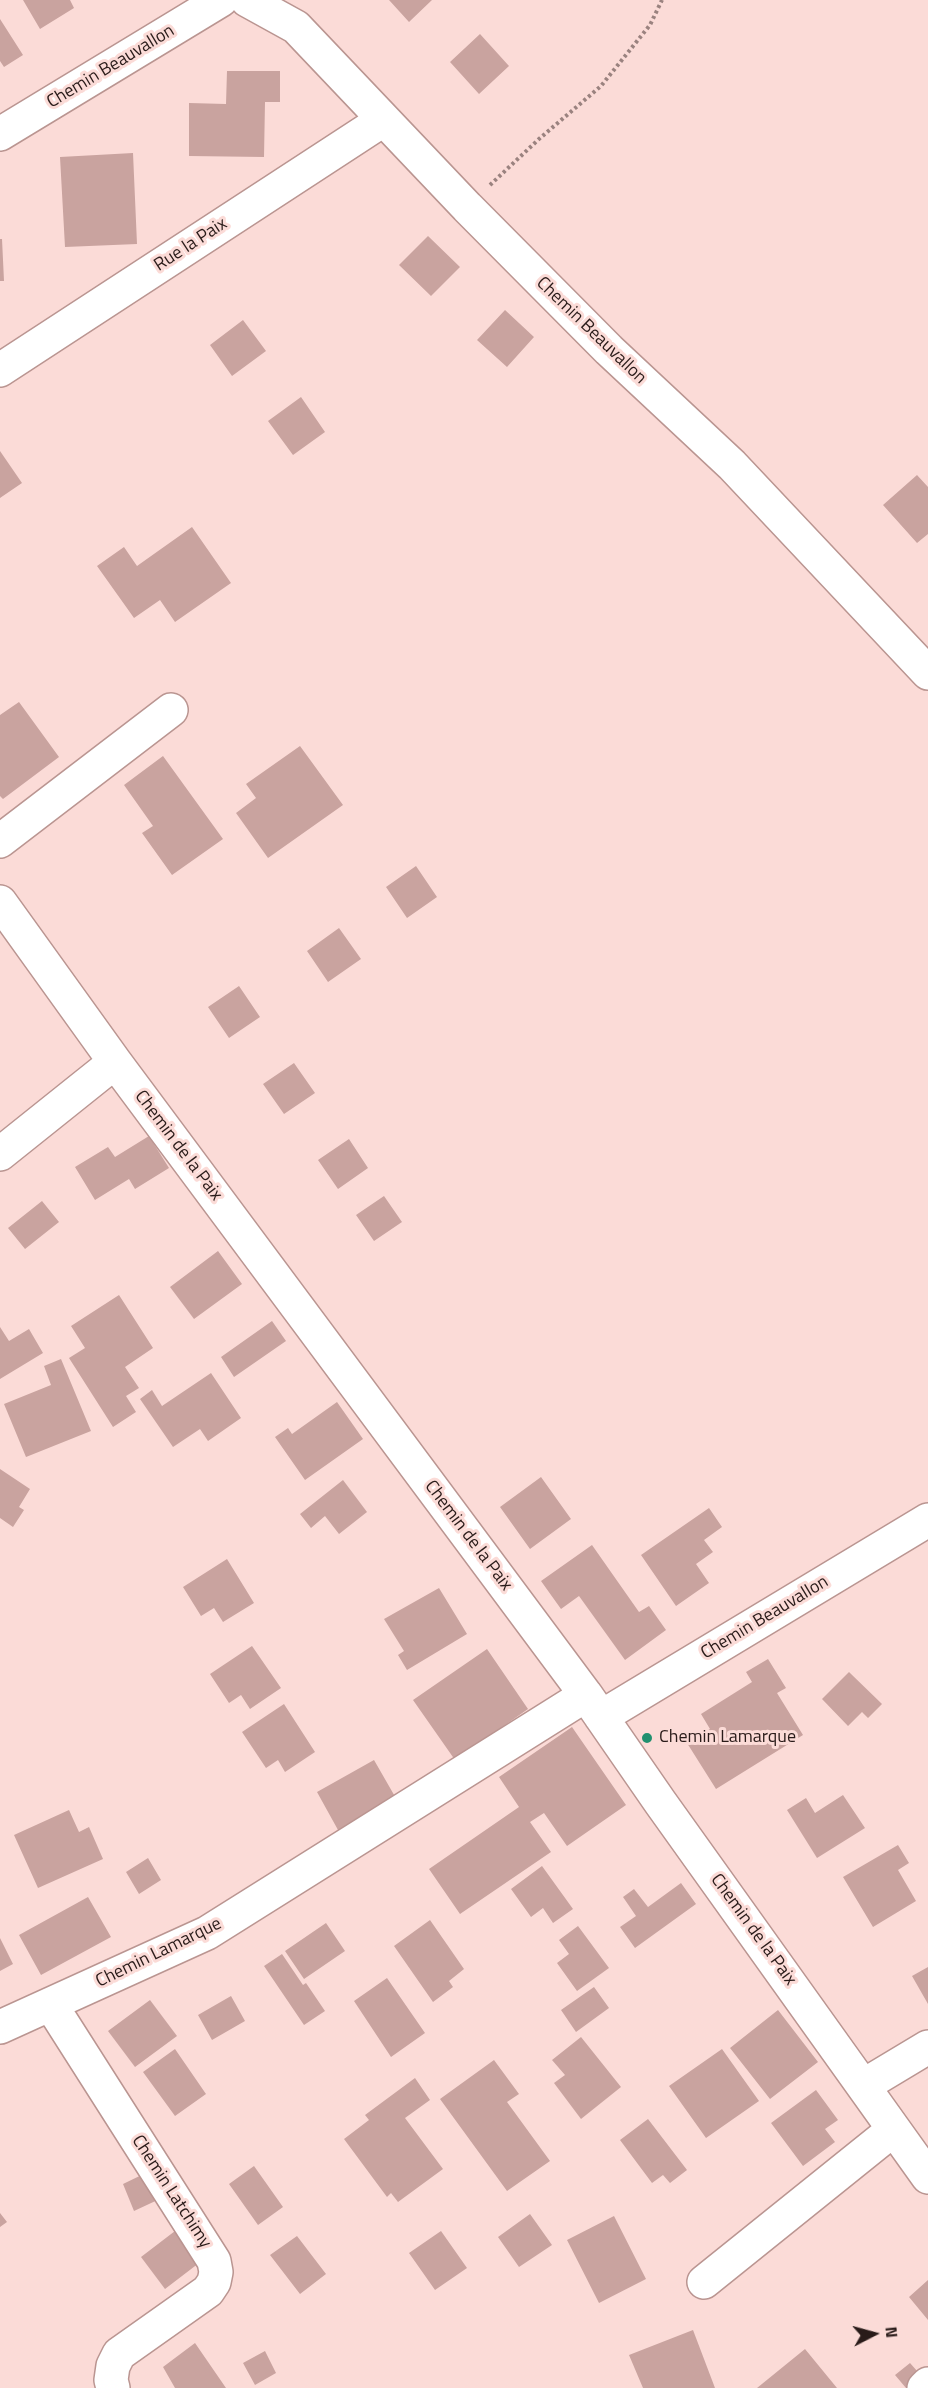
<!DOCTYPE html>
<style>
body{margin:0}
#map{position:relative;width:928px;height:2388px;overflow:hidden;background:#fbdbd7;font-family:"Titillium Web",sans-serif}
canvas{display:block}
.north{position:absolute;left:844px;top:2304px;width:60px;height:60px;-webkit-text-stroke:4px #fbdbd7;paint-order:stroke;rotate:84deg;font-size:16px;font-weight:700;line-height:24px;text-align:center;color:#291b19}
.north::after{content:'';display:block;margin:auto;width:21px;height:27px;background:#291b19;clip-path:polygon(50% 0,100% 100%,50% 72%,0 100%)}
</style>
<div id="map">
<canvas width="928" height="2388"></canvas>
<div class="north">N</div>
</div>
<script>
const context = document.querySelector('canvas').getContext('2d');
context.lineJoin = 'round';
function fillPath(path, color) { context.fillStyle = color; context.fill(path, 'evenodd'); }
const toPath = rows => new Path2D(rows.map(r => 'M' + r).join(''));
function strokePath(path, color, width, dash) { context.strokeStyle = color; context.lineWidth = width; context.lineCap = dash ? 'butt' : 'round'; context.setLineDash(dash || []); context.stroke(path); }
function label(font, color, halo, rows, align = 'center') {
  context.font = font + ' "Titillium Web",sans-serif'; context.lineWidth = 6; context.setLineDash([]); context.textBaseline = 'middle'; context.strokeStyle = halo; context.fillStyle = color; for (const [text, x, y, turn = 0] of rows) {
    context.save(); context.translate(x, y); context.rotate((+turn || 0) * Math.PI / 180); context.textAlign = isNaN(turn) ? turn : align; if (halo) context.strokeText(text, 0, 0); context.fillText(text, 0, 0); context.restore();
  }
}
fillPath(toPath([
 [23,0,70,0,74,8,40,29],
 [389,0,432,0,409,22],
 [0,19,23,55,4,67,0,61],
 [480,34,509,66,479,94,450,62],
 [227,71,280,71,280,102,265,102,264,157,189,156,189,103,226,104],
 [133,153,137,244,65,247,60,157],
 [428,236,460,267,431,296,399,265],
 [0,239,2,239,4,281,0,281],
 [505,310,534,337,507,367,477,340],
 [243,320,266,351,232,376,210,345],
 [301,397,325,432,293,455,268,421],
 [0,451,22,483,0,498],
 [917,475,928,487,928,534,917,543,883,505],
 [192,527,231,583,175,622,160,600,134,618,97,566,124,547,137,566],
 [19,702,59,757,3,799,0,796,0,715],
 [300,746,343,805,268,858,236,813,256,798,246,784],
 [163,756,223,839,172,875,142,833,153,826,124,785],
 [416,866,437,897,407,918,386,887],
 [339,928,361,959,328,982,307,951],
 [239,986,260,1017,229,1038,208,1007],
 [294,1063,315,1093,284,1114,263,1084],
 [149,1136,169,1168,135,1189,129,1179,95,1200,75,1167,108,1147,115,1157],
 [349,1139,368,1168,338,1189,318,1160],
 [384,1196,402,1222,374,1241,356,1215],
 [42,1201,59,1222,25,1249,8,1228],
 [218,1251,242,1284,194,1319,170,1287],
 [119,1295,153,1348,125,1367,139,1388,126,1396,136,1412,113,1427,69,1358,85,1348,71,1326],
 [272,1321,286,1341,234,1377,221,1357],
 [0,1327,9,1341,29,1329,43,1353,0,1379],
 [61,1359,91,1431,26,1457,4,1404,51,1385,44,1366],
 [211,1373,241,1418,208,1441,200,1429,173,1447,140,1399,152,1390,162,1406],
 [337,1402,363,1439,305,1480,275,1437,288,1428,292,1434],
 [0,1469,30,1489,19,1507,24,1510,13,1527,0,1518],
 [541,1477,571,1519,530,1549,500,1507],
 [343,1480,367,1512,339,1534,325,1516,311,1528,300,1514],
 [709,1508,722,1527,704,1540,713,1552,696,1564,709,1583,676,1606,641,1555],
 [592,1545,639,1612,649,1606,666,1630,625,1660,579,1596,561,1609,541,1581],
 [227,1559,254,1603,223,1622,214,1608,201,1616,183,1587],
 [439,1588,467,1634,407,1670,398,1655,404,1651,384,1619],
 [252,1646,281,1688,250,1709,241,1695,229,1703,210,1674],
 [487,1649,528,1709,455,1760,413,1700],
 [768,1659,786,1688,777,1693,803,1735,716,1789,687,1743,710,1729,701,1714,752,1682,746,1672],
 [849,1672,882,1704,868,1718,862,1712,848,1726,822,1699],
 [284,1704,315,1752,285,1772,278,1760,266,1768,242,1732],
 [572,1727,626,1805,567,1846,544,1813,530,1822,551,1852,460,1914,429,1869,519,1807,499,1777],
 [374,1760,401,1807,343,1839,317,1792],
 [843,1795,865,1828,817,1858,787,1810,806,1798,815,1813],
 [69,1810,79,1832,89,1827,103,1859,38,1888,14,1835],
 [898,1845,909,1863,898,1870,916,1901,873,1927,843,1877],
 [148,1858,161,1880,139,1894,126,1872],
 [542,1866,573,1909,553,1923,543,1908,531,1917,511,1889],
 [681,1883,696,1904,635,1948,620,1927,636,1916,623,1897,634,1889,648,1907],
 [88,1897,111,1937,41,1975,19,1935],
 [430,1920,464,1969,449,1981,453,1987,433,2002,394,1946],
 [326,1923,345,1951,304,1979,285,1951],
 [578,1926,609,1968,577,1991,557,1963,569,1954,559,1940],
 [0,1938,13,1964,0,1971],
 [282,1954,303,1985,306,1983,325,2011,304,2025,264,1966],
 [928,1967,928,2004,912,1976],
 [387,1978,425,2033,391,2057,354,2001],
 [594,1987,609,2008,576,2032,561,2010],
 [231,1996,245,2021,212,2040,198,2015],
 [150,2000,177,2036,135,2067,108,2031],
 [778,2010,818,2062,770,2099,730,2048],
 [581,2037,621,2087,581,2119,554,2083,565,2075,552,2060],
 [175,2049,206,2094,175,2116,143,2072],
 [722,2049,759,2101,706,2138,669,2086],
 [494,2060,519,2094,507,2102,550,2161,507,2191,440,2099],
 [415,2078,430,2100,405,2118,443,2169,398,2202,391,2193,387,2197,344,2139,369,2120,365,2115],
 [816,2090,838,2120,825,2129,835,2142,803,2166,771,2123],
 [648,2119,687,2170,670,2183,663,2175,652,2183,620,2140],
 [254,2166,283,2207,258,2225,229,2184],
 [152,2170,164,2197,134,2211,123,2184],
 [0,2213,7,2222,0,2227],
 [530,2214,552,2245,519,2267,498,2237],
 [614,2216,646,2279,599,2303,567,2240],
 [175,2231,199,2263,165,2289,141,2257],
 [441,2231,467,2268,435,2290,409,2253],
 [297,2236,326,2274,300,2294,270,2255],
 [928,2280,928,2320,909,2297],
 [693,2330,715,2388,643,2388,629,2355],
 [195,2343,226,2388,175,2388,163,2367],
 [805,2349,837,2388,757,2388],
 [265,2351,276,2373,255,2385,243,2363],
 [910,2363,925,2380,916,2388,906,2388,895,2375]
]), '#c9a39f');
const minor = toPath([
 [247,0,296,27,467,207,609,350,732,465,928,673],
 [0,134,221,0],
 [0,370,383,120],
 [0,841,171,710],
 [0,902,115,1062,586,1695,660,1802,928,2177],
 [0,1154,115,1062],
 [601,1717,928,1520],
 [51,2005,214,2261,216,2272,214,2282,208,2291,119,2354,113,2366,111,2380,113,2388],
 [0,2027,207,1933,586,1695],
 [863,2086,928,2047],
 [704,2282,893,2130],
 [924,2388,928,2384]
]);
strokePath(minor, '#ba9591', 36);
strokePath(toPath([
 [490,185,539,139,601,86,650,25,662,0]
]), '#9a827f', 4, [3, 3]);
strokePath(minor, '#fff', 33);
for (const [x, y, r, color] of [
 [647,1738,6,"#21906f"]
]) { const dot = new Path2D(); dot.arc(x, y, r, 0, 2 * Math.PI); context.fillStyle = color; context.fill(dot); strokePath(dot, '#fbdbd7', 2); }
label('18px', '#291b19', '#fbdbd7', [
 ["Chemin Beauvallon",111,67,-31],
 ["Rue la Paix",191,245,-33],
 ["Chemin Beauvallon",591,331,44],
 ["Chemin de la Paix",178,1146,53],
 ["Chemin de la Paix",468,1536,53],
 ["Chemin Beauvallon",765,1618,-31],
 ["Chemin de la Paix",753,1930,54],
 ["Chemin Lamarque",159,1953,-26],
 ["Chemin Latchimy",171,2192,57]
]);
label('18px', '#291b19', '#fbdbd7', [
 ["Chemin Lamarque",659,1738]
], 'left');
</script>
